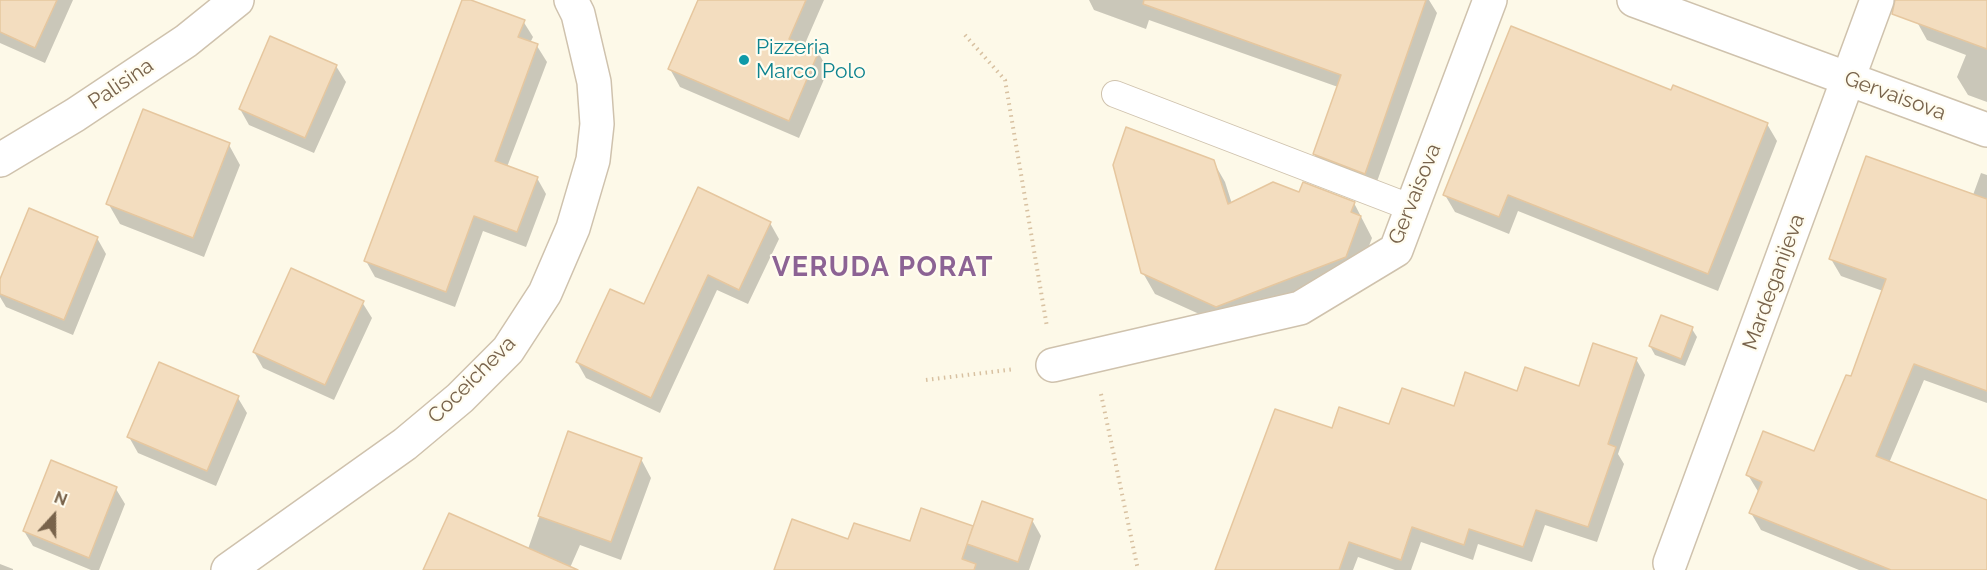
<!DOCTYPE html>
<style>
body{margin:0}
#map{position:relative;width:1987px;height:570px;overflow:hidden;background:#fdf9e8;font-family:Raleway,sans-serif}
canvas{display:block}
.north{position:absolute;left:24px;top:486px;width:60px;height:60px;-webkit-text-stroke:4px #fffcef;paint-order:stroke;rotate:21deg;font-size:16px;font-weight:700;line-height:24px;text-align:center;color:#78634b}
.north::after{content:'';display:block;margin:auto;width:21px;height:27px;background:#78634b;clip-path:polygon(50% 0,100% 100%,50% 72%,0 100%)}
</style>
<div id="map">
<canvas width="1987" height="570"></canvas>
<div class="north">N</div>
</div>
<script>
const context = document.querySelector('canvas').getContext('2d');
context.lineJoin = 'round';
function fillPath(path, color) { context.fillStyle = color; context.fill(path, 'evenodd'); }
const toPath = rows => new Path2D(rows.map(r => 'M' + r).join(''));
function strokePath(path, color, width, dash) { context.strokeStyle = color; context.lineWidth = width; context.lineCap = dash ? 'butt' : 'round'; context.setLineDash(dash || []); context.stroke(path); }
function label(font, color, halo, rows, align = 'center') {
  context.font = font + ' Raleway,sans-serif'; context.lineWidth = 4.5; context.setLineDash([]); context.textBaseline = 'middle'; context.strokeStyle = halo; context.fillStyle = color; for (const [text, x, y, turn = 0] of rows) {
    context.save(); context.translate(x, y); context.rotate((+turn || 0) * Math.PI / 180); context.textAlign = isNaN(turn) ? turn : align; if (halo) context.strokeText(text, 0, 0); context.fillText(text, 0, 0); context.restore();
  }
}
fillPath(toPath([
 [0,0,73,0,45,63,0,43],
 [464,0,523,21,533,37,530,43,537,46,547,62,507,167,537,178,546,194,526,247,483,231,455,307,375,277,366,261],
 [723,0,824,0,804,46,818,52,828,70,799,138,680,87,670,69],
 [1089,0,1429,0,1437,13,1374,190,1324,171,1314,154,1338,87,1149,20,1146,29,1094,10],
 [1925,0,1987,0,1987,102,1968,95,1957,77,1966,55,1927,40,1917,22],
 [336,66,346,82,314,153,249,125,240,109],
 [1672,92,1767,124,1777,141,1718,291,1518,211,1509,234,1455,212,1445,195],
 [229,145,240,165,204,257,120,224,108,203],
 [1213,161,1225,182,1232,204,1300,194,1354,203,1372,238,1357,278,1228,327,1155,294,1143,273],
 [1981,173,1987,175,1987,403,1924,380,1889,463,1987,502,1987,570,1859,570,1761,530,1751,513,1759,493,1748,475,1815,453,1852,378,1883,291,1841,276,1831,259,1973,195],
 [770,223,779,239,748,304,717,290,660,413,586,378,577,362,644,306],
 [97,238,106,254,73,335,6,307,0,297,0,283],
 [362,302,372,318,334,400,263,368,254,352],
 [1692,329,1697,337,1685,366,1655,355,1650,346],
 [1636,359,1645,375,1618,454,1624,464,1597,542,1545,525,1532,562,1478,544,1473,560,1421,542,1411,570,1395,570,1358,557,1353,570,1217,570,1333,430,1390,426,1518,392,1580,388],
 [238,398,247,413,216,486,138,453,129,437],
 [569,433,641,459,651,478,621,560,580,545,569,570,425,570,528,549],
 [116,489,125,504,99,570,91,570,33,546,24,531],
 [922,510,974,528,1032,520,1041,536,1029,570,776,570,849,541,911,543],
 [0,564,13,569,13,570,0,570]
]), '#0003');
const building = toPath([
 [0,0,57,0,35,48,0,32,0,0],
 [462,0,471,0,525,20,518,37,538,44,495,161,538,177,517,232,474,216,446,292,364,261,462,0],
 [698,0,806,0,789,39,819,51,789,121,668,69,698,0],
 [1144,0,1426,0,1365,174,1313,154,1341,75,1143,4,1144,0],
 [1895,0,1987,0,1987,49,1892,14,1895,0],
 [1511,26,1671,90,1673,85,1768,123,1708,274,1508,195,1499,217,1443,195,1511,26],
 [270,36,337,65,305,138,239,109,270,36],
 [143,109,230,143,193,238,106,204,143,109],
 [1126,127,1214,160,1228,204,1273,182,1299,192,1303,182,1355,202,1351,212,1361,216,1346,257,1216,307,1141,273,1113,165,1126,127],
 [1866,156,1987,199,1987,391,1914,364,1876,456,1987,500,1987,570,1891,570,1749,513,1762,482,1746,475,1763,431,1814,451,1846,375,1851,376,1886,279,1829,259,1866,156],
 [698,187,771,222,739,290,708,275,651,398,576,362,610,289,644,304,698,187],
 [29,208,98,237,64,320,0,294,0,279,29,208],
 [291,268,364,301,325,385,253,352,291,268],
 [1661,315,1693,327,1681,359,1649,346,1661,315],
 [1593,343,1637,358,1608,444,1616,447,1588,527,1536,510,1523,547,1469,529,1464,545,1412,527,1401,560,1349,542,1339,570,1215,570,1275,409,1332,428,1339,407,1389,424,1402,388,1454,406,1465,372,1517,391,1525,367,1579,386,1593,343],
 [159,362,239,396,207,471,127,437,159,362],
 [568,431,642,458,611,542,538,516,568,431],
 [51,460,117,487,89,558,23,531,51,460],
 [982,501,1033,519,1018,562,967,544,982,501],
 [921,508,973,526,962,559,976,564,974,570,774,570,792,519,848,539,854,523,910,541,921,508],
 [449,513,578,570,423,570,449,513]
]);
fillPath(building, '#f3ddbf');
strokePath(building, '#e6c79f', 1.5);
const lane = toPath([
 [1115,94,1412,208]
]);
const street = toPath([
 [1634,0,1987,130],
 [0,160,75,115,186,41,237,0],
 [1053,365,1300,308,1396,250,1490,0],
 [1670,563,1877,0],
 [228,570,405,444,460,398,508,350,545,293,573,228,593,160,597,124,594,82,578,14,571,0]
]);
strokePath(lane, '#cfc2ad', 28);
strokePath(street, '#cfc2ad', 36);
strokePath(toPath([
 [965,35,1005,80,1047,327],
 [926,380,1015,369],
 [1101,394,1138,570]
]), '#d8c1a1', 4, [1.5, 4.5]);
strokePath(lane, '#fff', 26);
strokePath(street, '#fff', 33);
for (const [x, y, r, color] of [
 [744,60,6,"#0f9aa8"]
]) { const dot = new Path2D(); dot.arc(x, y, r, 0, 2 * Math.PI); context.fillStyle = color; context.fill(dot); strokePath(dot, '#fffcef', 2); }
label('21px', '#0d838f', '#fffcef', [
 ["Pizzeria",756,48],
 ["Marco Polo",756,72]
], 'left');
label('21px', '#78634b', '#fffcef', [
 ["Palisina",121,84,-34],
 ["Gervaisova",1895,96,20],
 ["Gervaisova",1415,194,-68],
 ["Mardeganijeva",1774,282,-70],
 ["Coceicheva",472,380,-45]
]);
context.letterSpacing = '1.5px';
label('bold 27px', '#8c6394', '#fffcef', [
 ["VERUDA PORAT",883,268]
]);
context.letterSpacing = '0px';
</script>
